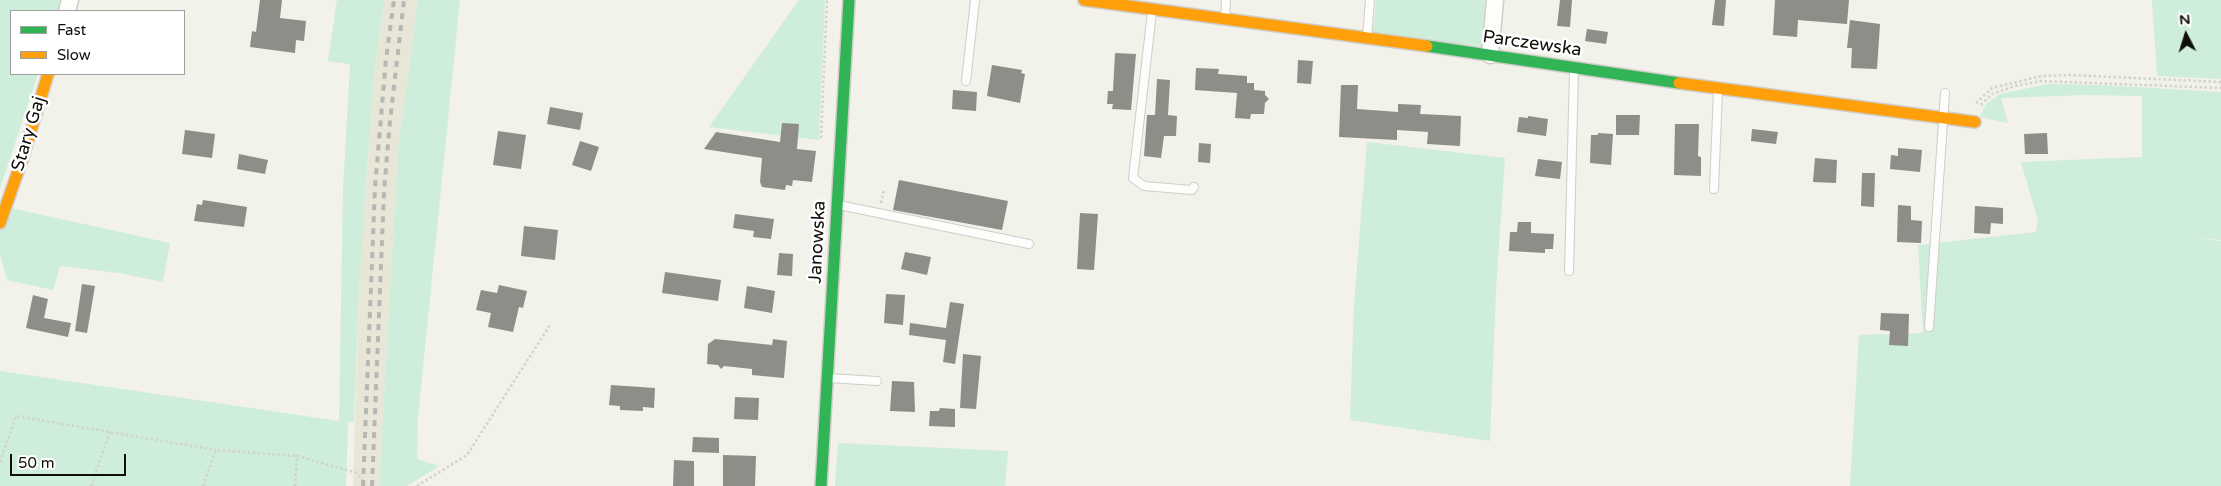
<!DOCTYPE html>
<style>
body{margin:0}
#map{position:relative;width:2221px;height:486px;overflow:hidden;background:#f2f1ea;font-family:"Varela Round",sans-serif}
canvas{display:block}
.legend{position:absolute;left:10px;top:10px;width:175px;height:65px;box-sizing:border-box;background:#fff;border:1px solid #9f9f9d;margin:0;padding:6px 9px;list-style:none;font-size:15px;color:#0f0e09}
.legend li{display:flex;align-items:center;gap:10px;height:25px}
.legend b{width:25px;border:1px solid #9f9f9d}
.north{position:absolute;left:2161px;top:10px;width:50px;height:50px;-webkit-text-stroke:4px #fff;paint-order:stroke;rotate:355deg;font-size:14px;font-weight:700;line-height:20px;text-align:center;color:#0f0e09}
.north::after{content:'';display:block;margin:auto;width:18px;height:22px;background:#0f0e09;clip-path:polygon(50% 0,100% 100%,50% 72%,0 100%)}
.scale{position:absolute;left:10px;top:454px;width:116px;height:22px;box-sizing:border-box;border:2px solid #0f0e09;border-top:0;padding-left:6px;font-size:15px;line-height:18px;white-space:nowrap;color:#0f0e09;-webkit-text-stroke:4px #fff;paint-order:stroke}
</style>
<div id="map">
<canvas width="2221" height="486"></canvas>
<ul class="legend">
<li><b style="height:6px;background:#30b455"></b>Fast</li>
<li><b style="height:6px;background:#ff9f0a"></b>Slow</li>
</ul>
<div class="north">N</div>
<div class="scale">50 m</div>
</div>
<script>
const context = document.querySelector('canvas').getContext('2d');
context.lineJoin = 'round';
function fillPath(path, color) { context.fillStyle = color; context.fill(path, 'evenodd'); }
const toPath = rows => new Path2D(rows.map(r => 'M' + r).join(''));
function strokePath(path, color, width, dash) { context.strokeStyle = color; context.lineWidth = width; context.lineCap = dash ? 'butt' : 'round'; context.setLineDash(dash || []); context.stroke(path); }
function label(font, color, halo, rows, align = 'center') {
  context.font = font + ' "Varela Round",sans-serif'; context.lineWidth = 5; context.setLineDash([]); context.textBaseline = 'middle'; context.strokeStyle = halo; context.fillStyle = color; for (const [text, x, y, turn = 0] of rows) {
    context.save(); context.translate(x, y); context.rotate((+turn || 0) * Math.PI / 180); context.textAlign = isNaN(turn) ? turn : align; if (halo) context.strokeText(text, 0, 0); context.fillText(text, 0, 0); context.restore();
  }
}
fillPath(toPath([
 [384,0,418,0,398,149,379,486,353,486,360,264,375,68]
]), '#e8e6d7');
fillPath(toPath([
 [0,0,62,0,58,11,11,11,11,74,38,74,0,188],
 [337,0,384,0,375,68,366,183,359,290,354,422,348,422,346,486,0,486,0,371,339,421,343,190,350,64,328,61],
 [418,0,460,0,418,417,417,459,439,466,407,486,379,486,398,149],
 [799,0,825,0,819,140,709,127],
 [1376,0,1485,0,1482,46,1373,34],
 [2152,0,2221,0,2221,79,2157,76],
 [2048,84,2102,85,2221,92,2221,240,2182,236,2221,241,2221,486,1850,486,1859,335,1923,333,1918,245,2036,232,2038,220,2021,162,2142,157,2142,96,2086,95,2001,98,2008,123,1980,117,1986,104,2000,94],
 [1367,142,1505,158,1496,289,1490,441,1350,420,1354,305],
 [6,207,170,243,163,282,119,273,60,266,53,290,7,280,0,254,0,223],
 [838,443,1008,451,1005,486,835,486]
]), '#ceedda');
fillPath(toPath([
 [260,0,282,0,280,18,306,21,304,41,296,40,295,53,250,47,252,31,256,32],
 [1560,0,1572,0,1570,27,1557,26],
 [1715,0,1726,0,1724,26,1712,25],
 [1775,0,1849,0,1847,24,1798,20,1797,37,1773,35],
 [1850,20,1880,24,1877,69,1851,68,1852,48,1847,48],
 [1587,29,1608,32,1606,44,1585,41],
 [1115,53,1136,54,1131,110,1112,109,1113,104,1107,104,1108,91,1113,91],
 [1298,60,1313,61,1311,84,1297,83],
 [992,65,1022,70,1021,73,1025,74,1020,103,987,96],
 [1196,68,1219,69,1218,74,1247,76,1247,83,1254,83,1254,90,1265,91,1265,95,1269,99,1265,103,1264,114,1251,114,1250,119,1235,118,1237,93,1195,90],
 [1157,79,1170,80,1168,115,1177,116,1176,136,1164,136,1161,158,1144,156,1147,115,1155,115],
 [1341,85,1358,85,1357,109,1398,112,1398,104,1421,105,1420,114,1461,116,1460,146,1427,144,1428,132,1397,130,1397,140,1339,137],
 [953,90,977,92,976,111,952,109],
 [550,107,583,113,580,130,547,124],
 [1616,115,1640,115,1639,135,1616,135],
 [1528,116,1548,119,1546,136,1517,132,1519,117,1528,118],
 [782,123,799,124,797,149,816,151,812,182,793,180,792,186,786,185,785,190,762,187,760,182,762,158,704,149,716,132,780,142],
 [1675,124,1699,124,1698,156,1701,157,1701,176,1674,175],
 [1752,129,1778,132,1776,144,1751,141],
 [185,130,215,134,212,158,182,154],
 [498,131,526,135,521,169,493,165],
 [1598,133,1613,134,1611,165,1590,163,1591,135,1598,135],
 [2047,133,2048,154,2025,154,2024,134],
 [580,141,599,147,591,171,572,165],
 [1199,143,1211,144,1210,163,1198,162],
 [1898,148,1922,150,1920,172,1890,169,1891,155,1898,156],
 [239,154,268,160,265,174,237,169],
 [1815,158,1837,160,1836,183,1813,182],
 [1538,159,1562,162,1560,179,1535,176],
 [1862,173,1875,173,1874,207,1861,206],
 [899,180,1008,201,1002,230,893,210],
 [203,200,247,207,244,227,194,221,197,204,202,205],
 [1898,205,1911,206,1911,220,1922,221,1921,243,1897,242],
 [1975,206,2003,208,2003,224,1991,223,1990,234,1974,233],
 [1080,213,1098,214,1094,270,1077,269],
 [735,214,774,219,771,239,753,237,754,231,733,228],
 [1518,222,1531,222,1531,233,1554,234,1553,249,1545,249,1545,253,1509,251,1510,232,1517,232],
 [524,226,558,230,555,260,521,256],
 [905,252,931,257,927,275,901,269],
 [779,253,793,254,792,276,777,275],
 [665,272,721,280,718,301,662,293],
 [82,284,95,286,87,333,75,331],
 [499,285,527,291,523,308,519,307,513,332,488,327,491,313,476,310,481,290,497,293],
 [747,286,775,291,772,313,744,308],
 [886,294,905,295,903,325,884,323],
 [33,295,48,299,44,318,71,323,68,337,26,328],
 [950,302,964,304,955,364,943,362,946,340,909,335,910,323,946,328],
 [1881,313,1909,314,1908,346,1889,345,1890,331,1880,330],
 [715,339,772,345,773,339,787,341,784,378,752,375,752,369,724,366,721,369,718,365,707,364,708,344],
 [963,354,981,356,976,409,960,408],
 [892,381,914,382,915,412,890,411],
 [611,385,655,388,654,408,643,407,643,411,620,410,620,406,609,405],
 [735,397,759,398,758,420,734,419],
 [940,408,955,409,955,427,929,426,930,411,939,411],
 [693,437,719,438,719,453,692,452],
 [723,455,756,456,755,486,723,486],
 [674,460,694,461,694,486,673,486]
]), '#8e8d88');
const lane = toPath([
 [1152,12,1133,178,1144,186,1192,190,1194,187],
 [1225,18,1226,0],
 [1367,37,1370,0],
 [966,81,975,0],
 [1714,189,1718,90],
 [839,205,1029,244],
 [1569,271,1574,70],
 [1929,327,1945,93],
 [829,378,877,381]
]);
const street = toPath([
 [67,11,70,0],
 [1490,55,1495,0]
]);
const fast = toPath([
 [1427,46,1679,83],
 [821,486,849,0]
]);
const slow = toPath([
 [1084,0,1427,46],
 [1679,83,1975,122],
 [0,223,22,160,48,74]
]);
strokePath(lane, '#cecdc8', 10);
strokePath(street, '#cecdc8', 19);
strokePath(fast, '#cecdc8', 14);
strokePath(slow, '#cecdc8', 14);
strokePath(toPath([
 [1976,103,1992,88,2042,76,2070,75,2221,82],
 [1981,105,1992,94,2015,86,2041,81,2221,88],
 [821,138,827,0],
 [881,203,884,189],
 [0,462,16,416,216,450],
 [91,486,110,432],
 [203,486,216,450,297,456],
 [295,486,297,456,357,473,366,486],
 [417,486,467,455,550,325]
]), '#d2d2cf', 2.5, [2.5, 2.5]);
strokePath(lane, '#fdfdfc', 8);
strokePath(street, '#fdfdfc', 16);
strokePath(fast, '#30b455', 11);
strokePath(slow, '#ff9f0a', 11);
strokePath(toPath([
 [363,486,375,187,386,59,394,0],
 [372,486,384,191,390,121,404,0]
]), '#b6b6b4', 4, [6, 6]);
label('18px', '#0f0e09', '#fff', [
 ["Parczewska",1532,44,8],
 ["Stary Gaj",29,134,-73],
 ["Janowska",818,242,-87]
]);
</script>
